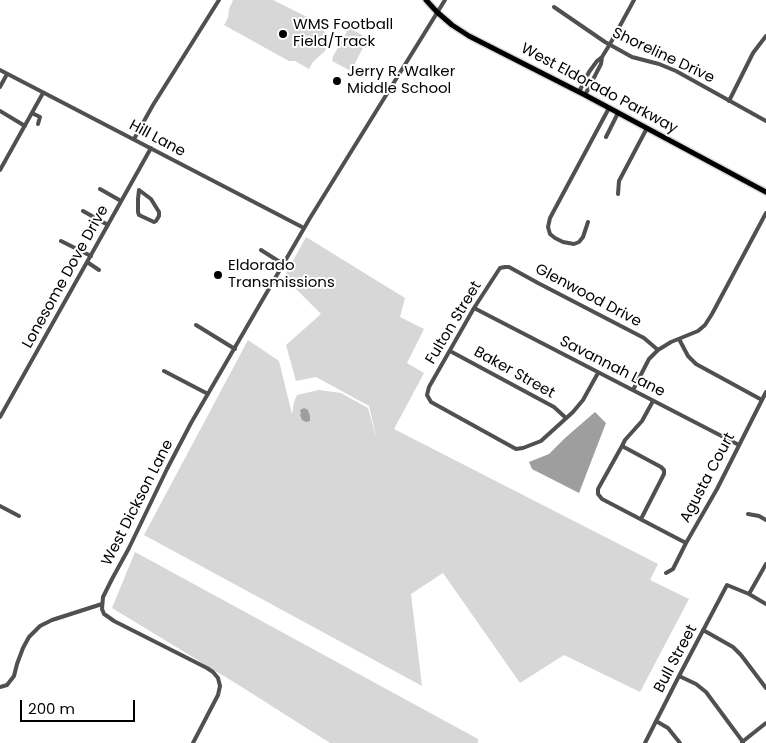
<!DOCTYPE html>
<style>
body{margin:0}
#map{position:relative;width:766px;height:743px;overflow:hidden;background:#fff;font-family:Poppins,sans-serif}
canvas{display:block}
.scale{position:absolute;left:20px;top:700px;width:115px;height:22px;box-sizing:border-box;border:2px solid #000;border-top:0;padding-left:6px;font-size:15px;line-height:18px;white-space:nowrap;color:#000;-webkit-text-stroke:4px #fff;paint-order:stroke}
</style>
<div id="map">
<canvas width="766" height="743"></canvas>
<div class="scale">200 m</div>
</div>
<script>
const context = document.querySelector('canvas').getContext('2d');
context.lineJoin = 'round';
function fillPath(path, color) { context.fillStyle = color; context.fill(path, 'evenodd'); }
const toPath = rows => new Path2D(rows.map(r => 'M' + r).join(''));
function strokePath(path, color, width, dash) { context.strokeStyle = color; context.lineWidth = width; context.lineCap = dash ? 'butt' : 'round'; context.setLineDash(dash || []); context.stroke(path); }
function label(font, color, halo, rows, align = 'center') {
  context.font = font + ' Poppins,sans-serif'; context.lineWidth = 4; context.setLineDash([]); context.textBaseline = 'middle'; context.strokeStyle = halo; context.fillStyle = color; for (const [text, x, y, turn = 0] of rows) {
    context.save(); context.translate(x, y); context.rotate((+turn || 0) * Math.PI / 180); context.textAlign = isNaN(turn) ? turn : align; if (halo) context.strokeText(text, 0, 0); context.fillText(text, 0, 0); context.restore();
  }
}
fillPath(toPath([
 [233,0,273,0,317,22,324,31,327,44,325,51,313,62,309,69,295,61,289,61,278,55,224,25,228,18,229,9],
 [349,28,368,38,351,71,332,61,333,59,332,58],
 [306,237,405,298,400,317,424,329,407,363,424,373,394,429,658,564,650,580,689,599,640,692,564,655,520,683,443,573,411,594,422,686,144,535,248,340,279,361,292,414,294,402,297,395,319,390,341,393,368,408,377,440,369,406,316,377,296,381,286,345,321,314,284,277],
 [135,552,478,739,478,743,330,743,237,684,112,608]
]), '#d7d7d7');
fillPath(toPath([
 [304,408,308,410,310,416,310,421,306,422,302,420,300,415,301,413,300,410],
 [595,412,606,423,579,493,532,469,529,462,549,454,565,438]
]), '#9e9e9e');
const major = toPath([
 [426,0,437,12,452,25,469,36,585,95,766,192]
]);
strokePath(major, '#dbdbdb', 8);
strokePath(toPath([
 [554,7,605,42,632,57,659,64,676,71,766,121],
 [0,70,304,228],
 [0,87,7,74],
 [579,92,589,72,597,61,602,57,610,44,634,0],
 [585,95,601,64,602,57],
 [729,101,753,53,766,36],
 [0,111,25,126],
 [32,113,40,117,38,124],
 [606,137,618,113],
 [134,139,153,105,219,0],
 [0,170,43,93],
 [100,189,121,201],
 [139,190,151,199,159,212,159,216,156,221,154,222,139,215,138,212,138,199,139,190],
 [618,194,619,181,647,128],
 [83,211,108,225],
 [588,222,583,237,579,242,574,244,563,242,555,238,550,234,548,227,550,218,609,108],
 [61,241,91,256],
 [261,250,283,264],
 [87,262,99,270],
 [474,308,739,445],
 [196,325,235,349],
 [679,339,688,356,696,364,762,400],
 [450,351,554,407,566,418],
 [164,371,208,394],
 [598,373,583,400,573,412,541,441,523,448,516,449,431,402,427,395,429,387,474,308,500,268,505,267,509,267,538,283,644,338,658,350],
 [633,390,649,359,658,350,671,342,698,331,705,325,712,314,766,213],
 [653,401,642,421,625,440,622,446,598,489,598,494,602,499,686,543],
 [0,417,151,148],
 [622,446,661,467,664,470,664,474,641,519],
 [0,506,19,516],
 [748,514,759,516,766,520],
 [666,573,673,569,686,543,717,489,766,392],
 [749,594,766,564],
 [703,630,733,647,741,655,766,688],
 [679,676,696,684,706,692,743,742],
 [0,687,7,685,14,676,17,664,23,648,29,637,40,626,52,620,102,604],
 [656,721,668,728,680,743],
 [742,742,766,723],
 [193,743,218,695,220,686,218,678,213,672,207,668,114,621,107,616,104,614,102,609,103,597,112,579,129,548,167,469,191,423,310,218,445,0],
 [645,743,679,676,727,585,749,594,766,604]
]), '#505050', 4);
strokePath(major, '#000', 5);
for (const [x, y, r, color] of [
 [283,34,5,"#000"],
 [337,81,5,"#000"],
 [218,275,5,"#000"]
]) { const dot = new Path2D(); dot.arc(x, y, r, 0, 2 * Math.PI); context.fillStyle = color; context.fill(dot); strokePath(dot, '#fff', 2); }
label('15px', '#000', '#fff', [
 ["WMS Football",293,25],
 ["Field/Track",293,42],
 ["Jerry R. Walker",347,72],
 ["Middle School",347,89],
 ["Eldorado",228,266],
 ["Transmissions",228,283]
], 'left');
label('15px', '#000', '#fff', [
 ["Shoreline Drive",663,56,25],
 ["West Eldorado Parkway",599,89,28],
 ["Hill Lane",157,139,28],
 ["Lonesome Dove Drive",66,277,-61],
 ["Glenwood Drive",588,296,28],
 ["Fulton Street",454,323,-59],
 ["Savannah Lane",612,367,27],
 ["Baker Street",514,373,29],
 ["Agusta Court",708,478,-62],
 ["West Dickson Lane",138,503,-63],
 ["Bull Street",676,659,-62]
]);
</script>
